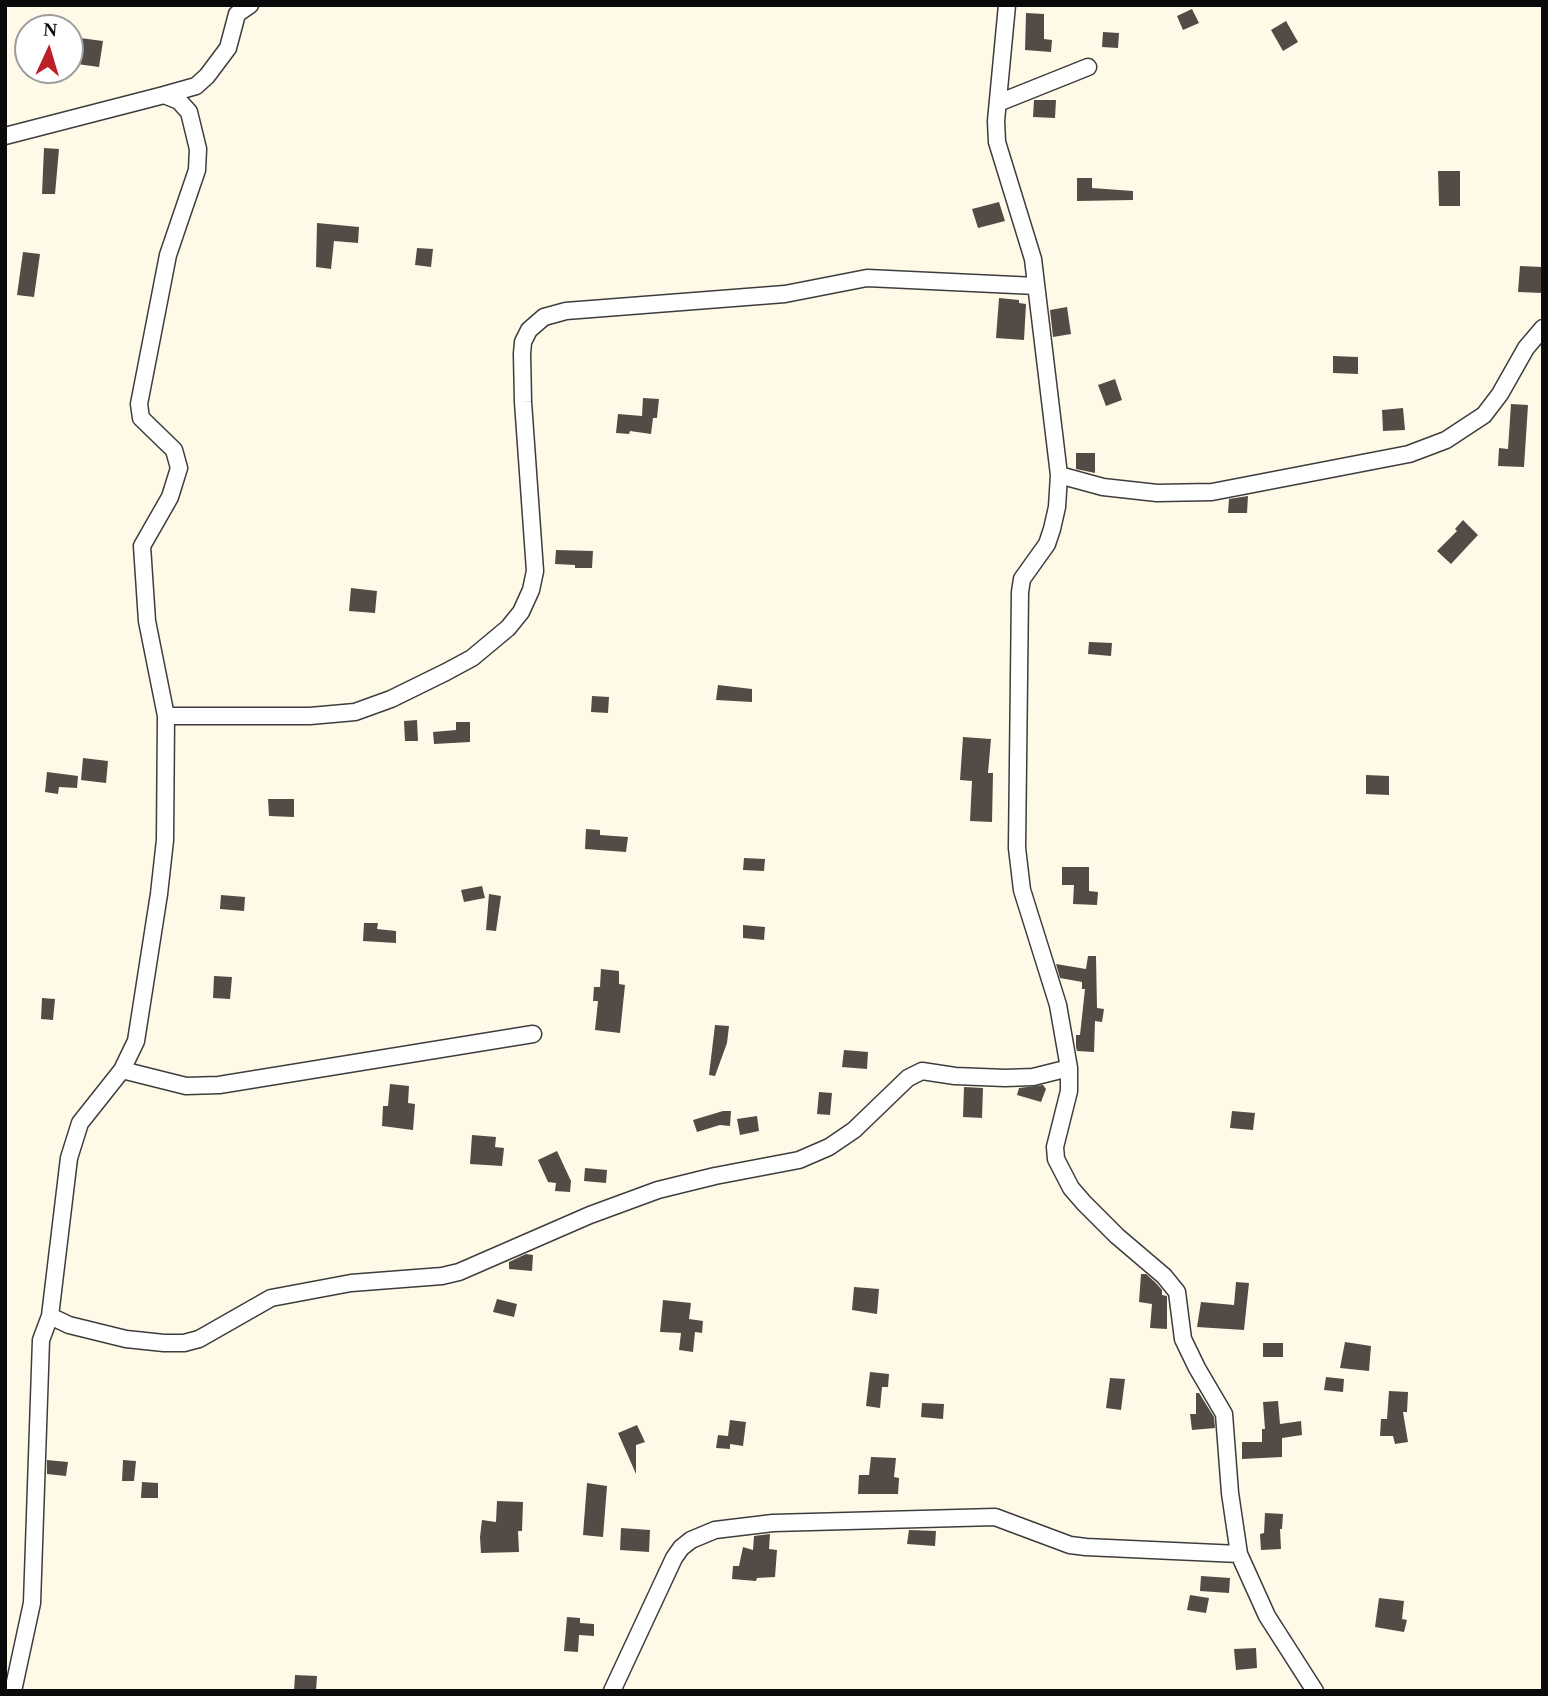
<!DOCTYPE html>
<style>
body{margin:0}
#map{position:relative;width:1548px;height:1696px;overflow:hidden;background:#fffae7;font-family:Georgia,serif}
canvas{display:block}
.frame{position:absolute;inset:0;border:7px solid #0a0a0a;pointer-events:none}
.north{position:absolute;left:14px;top:14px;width:70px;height:70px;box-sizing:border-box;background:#fff;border:2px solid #9d9d9d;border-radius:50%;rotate:4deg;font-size:19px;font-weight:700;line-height:28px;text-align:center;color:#0a0a0a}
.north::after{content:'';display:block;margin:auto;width:24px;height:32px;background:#bd1f29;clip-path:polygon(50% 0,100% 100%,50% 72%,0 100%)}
</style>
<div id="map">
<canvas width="1548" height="1696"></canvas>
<div class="frame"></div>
<div class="north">N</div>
</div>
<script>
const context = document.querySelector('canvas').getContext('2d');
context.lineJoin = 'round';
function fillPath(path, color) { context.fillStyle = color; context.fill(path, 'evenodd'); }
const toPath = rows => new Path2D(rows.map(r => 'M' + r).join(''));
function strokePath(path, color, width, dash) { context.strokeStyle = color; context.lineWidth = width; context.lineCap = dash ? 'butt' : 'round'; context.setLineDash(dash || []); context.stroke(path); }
fillPath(toPath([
 [1192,9,1199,23,1183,30,1177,16],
 [1026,13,1044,14,1044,39,1052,40,1051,52,1025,50],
 [1286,21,1298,42,1283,51,1271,30],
 [1103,32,1119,33,1118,48,1102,47],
 [80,38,103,41,99,67,77,64],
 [1034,100,1056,100,1055,118,1033,117],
 [44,148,59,149,55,194,42,194],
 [1438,171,1460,171,1460,206,1439,206],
 [1077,178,1092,178,1092,188,1133,191,1133,200,1077,201],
 [999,202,1005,221,978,228,972,209],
 [317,223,359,227,358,243,334,241,331,269,316,267],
 [417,248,433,249,431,267,415,265],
 [23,252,40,254,34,297,17,295],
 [1520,266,1543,267,1543,293,1518,292],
 [999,298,1019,300,1019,303,1026,304,1024,340,996,338],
 [1067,307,1071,334,1053,337,1050,310],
 [1333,356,1358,357,1358,374,1333,373],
 [1115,379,1122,400,1106,406,1098,385],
 [643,398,659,399,657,418,653,418,651,434,630,431,629,434,616,433,618,414,642,416],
 [1511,404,1528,405,1524,467,1498,466,1499,448,1508,449],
 [1403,408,1405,430,1383,431,1382,410],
 [1076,453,1095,453,1095,473,1076,469],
 [1248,496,1247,513,1228,513,1229,499],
 [1463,520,1478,535,1451,564,1437,551,1457,531,1455,529],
 [556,550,593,551,592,568,575,568,575,565,555,564],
 [351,588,377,591,375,613,349,611],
 [1089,642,1112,643,1111,656,1088,654],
 [718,685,752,689,752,702,716,700],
 [592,696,609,697,608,713,591,712],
 [417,720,418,741,405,741,404,721],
 [456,722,470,722,470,742,434,744,433,732,456,730],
 [963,737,991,739,988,773,993,773,992,822,970,821,972,781,960,780],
 [83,758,108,761,106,783,81,780],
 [47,772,78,776,77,788,59,787,58,794,45,792],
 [1366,775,1389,776,1389,795,1366,794],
 [268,799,294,799,294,817,269,816],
 [586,829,600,830,600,835,628,837,626,852,585,849],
 [744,858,765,859,764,871,743,870],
 [1062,867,1089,867,1089,891,1098,892,1097,905,1073,904,1074,885,1062,885],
 [482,886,485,898,464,902,461,890],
 [489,894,501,896,496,931,486,930],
 [221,895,245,897,244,911,220,909],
 [364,923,378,923,377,929,396,931,396,943,363,941],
 [743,925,765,927,764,940,743,938],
 [1088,956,1096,956,1097,1008,1104,1009,1102,1022,1095,1021,1094,1052,1077,1051,1076,1047,1076,1035,1080,1035,1085,989,1082,989,1082,982,1060,978,1056,964,1086,969],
 [601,969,619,971,619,984,625,985,620,1033,595,1030,598,1001,593,1001,594,987,600,987],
 [214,976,232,977,230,999,213,998],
 [42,998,55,999,53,1020,41,1019],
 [715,1025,729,1026,727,1043,715,1076,709,1075],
 [844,1050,868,1052,867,1069,842,1067],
 [390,1084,409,1086,408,1103,415,1104,413,1130,382,1126,383,1106,388,1106],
 [1043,1085,1046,1089,1041,1102,1017,1095,1019,1088],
 [964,1087,983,1088,982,1118,963,1117],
 [819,1092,832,1093,830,1115,817,1114],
 [723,1111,731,1111,730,1126,720,1125,697,1132,693,1120],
 [1232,1111,1255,1113,1253,1130,1230,1128],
 [757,1116,759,1131,740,1135,737,1119],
 [472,1135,496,1137,495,1147,504,1148,502,1166,470,1164],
 [557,1151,571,1181,570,1192,555,1191,556,1183,548,1182,538,1160],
 [585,1168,607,1170,606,1183,584,1181],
 [526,1254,533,1255,532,1271,509,1269,509,1262],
 [1141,1274,1146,1274,1156,1283,1162,1290,1162,1295,1167,1296,1167,1329,1150,1328,1152,1304,1139,1302],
 [1236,1282,1249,1283,1244,1330,1197,1327,1201,1302,1234,1305],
 [854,1287,879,1289,877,1314,852,1310],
 [497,1299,517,1304,514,1317,493,1312],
 [663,1300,691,1303,689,1319,703,1321,702,1333,695,1332,693,1352,679,1350,681,1333,660,1332],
 [1345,1342,1371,1346,1369,1371,1340,1368],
 [1263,1343,1283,1343,1283,1357,1263,1357],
 [870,1372,889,1374,888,1387,882,1387,880,1408,866,1406],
 [1326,1377,1344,1379,1343,1392,1324,1390],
 [1110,1378,1125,1379,1121,1410,1106,1408],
 [1389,1391,1408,1392,1407,1412,1403,1412,1408,1442,1395,1444,1393,1436,1380,1436,1381,1419,1387,1419],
 [1196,1393,1199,1393,1214,1417,1215,1428,1192,1430,1190,1414,1196,1414],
 [1278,1401,1280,1424,1301,1421,1302,1435,1282,1438,1282,1457,1242,1459,1242,1442,1262,1442,1262,1429,1265,1429,1263,1402],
 [922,1403,944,1404,943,1419,921,1417],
 [730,1420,746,1422,743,1446,730,1444,730,1449,716,1448,718,1435,728,1436],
 [637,1425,645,1442,636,1445,636,1474,618,1433],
 [871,1457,896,1458,894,1477,899,1478,898,1494,858,1494,859,1475,869,1475],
 [47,1460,68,1462,66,1476,47,1474],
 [123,1460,136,1461,134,1481,122,1481],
 [142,1482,158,1483,158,1498,141,1498],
 [587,1483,607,1486,603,1537,583,1535],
 [497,1501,523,1502,522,1531,518,1531,519,1552,481,1553,480,1537,482,1520,496,1522],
 [1265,1513,1283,1514,1282,1529,1280,1529,1281,1549,1261,1550,1260,1534,1264,1533],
 [621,1528,650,1530,649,1552,620,1550],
 [909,1530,936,1531,935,1546,907,1544],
 [770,1534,769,1549,777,1550,775,1577,757,1578,756,1581,732,1579,733,1566,739,1566,743,1547,753,1550,754,1536],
 [1201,1576,1230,1578,1229,1593,1200,1591],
 [1190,1595,1209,1598,1206,1613,1187,1610],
 [1379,1598,1404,1601,1402,1619,1407,1620,1404,1632,1375,1627],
 [567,1617,580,1618,580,1623,594,1624,594,1636,579,1635,578,1652,564,1651],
 [1256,1648,1257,1668,1236,1670,1234,1649],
 [295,1675,317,1676,316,1691,294,1691]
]), '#534b46');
const minor = toPath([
 [1007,5,996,121,997,142,1033,259,1059,475,1057,507,1052,529,1047,544,1022,579,1020,592,1017,848,1022,890,1058,1005,1069,1068,1069,1091,1055,1147,1056,1159,1071,1188,1084,1203,1117,1236,1164,1276,1177,1292,1183,1339,1197,1368,1224,1414,1230,1493,1239,1554,1267,1616,1315,1691],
 [164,95,196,86,207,76,228,48,237,14,250,5],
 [998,103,1088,67],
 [5,136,164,95,179,101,189,112,198,149,197,170,168,255,139,404,141,418,174,450,179,468,170,497,142,546,147,621,166,716,165,840,159,894,136,1041,122,1070,80,1123,69,1158,50,1316,41,1340,32,1603,13,1691],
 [1059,475,1103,487,1157,493,1212,492,1409,454,1446,440,1484,415,1500,394,1526,348,1543,328],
 [166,716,310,716,355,712,391,699,446,672,472,658,508,628,521,612,531,590,535,571,523,402,522,354,523,342,529,330,544,317,566,311,785,294,867,278,1036,286],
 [122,1070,186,1086,219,1085,533,1034],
 [50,1316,69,1325,126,1339,164,1343,184,1343,199,1339,271,1298,351,1283,442,1276,459,1272,590,1215,658,1190,715,1176,799,1160,829,1147,854,1130,908,1078,922,1071,955,1076,1005,1078,1033,1077,1069,1068],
 [612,1691,674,1558,681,1548,691,1540,715,1530,773,1523,995,1517,1070,1545,1086,1547,1239,1554]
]);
strokePath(minor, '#3d3d3d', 19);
strokePath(minor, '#fff', 16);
</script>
